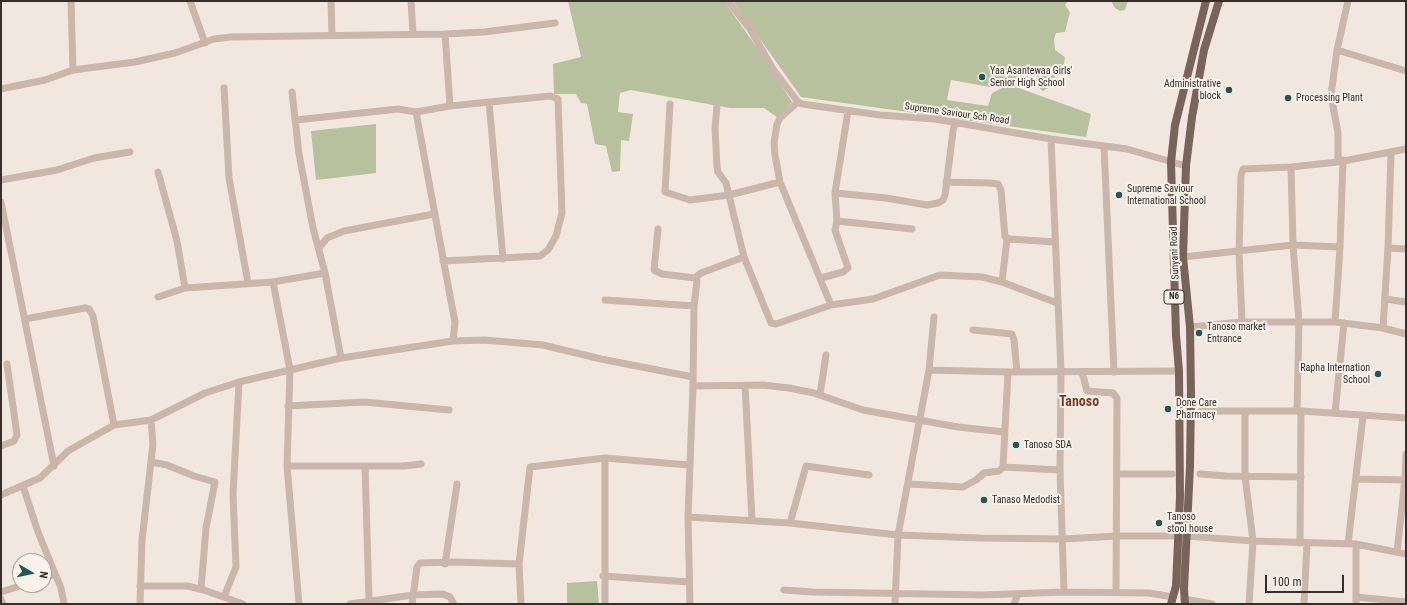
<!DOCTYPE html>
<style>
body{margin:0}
#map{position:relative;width:1407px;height:605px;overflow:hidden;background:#f2e7de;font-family:"Roboto Condensed",sans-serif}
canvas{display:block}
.frame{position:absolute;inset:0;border:2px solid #372d29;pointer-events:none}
.north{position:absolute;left:12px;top:553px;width:40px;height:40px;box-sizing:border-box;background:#f9f2eb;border:1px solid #aba39d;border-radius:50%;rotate:99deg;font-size:11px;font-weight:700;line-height:16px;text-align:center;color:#372d29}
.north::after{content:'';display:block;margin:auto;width:14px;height:18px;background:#205857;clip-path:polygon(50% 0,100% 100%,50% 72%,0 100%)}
.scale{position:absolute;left:1265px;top:575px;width:79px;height:18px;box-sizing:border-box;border:2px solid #372d29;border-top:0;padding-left:5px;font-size:12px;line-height:14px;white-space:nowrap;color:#372d29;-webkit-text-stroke:3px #f9f2eb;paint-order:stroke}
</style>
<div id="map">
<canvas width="1407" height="605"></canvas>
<div class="frame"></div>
<div class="north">N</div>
<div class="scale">100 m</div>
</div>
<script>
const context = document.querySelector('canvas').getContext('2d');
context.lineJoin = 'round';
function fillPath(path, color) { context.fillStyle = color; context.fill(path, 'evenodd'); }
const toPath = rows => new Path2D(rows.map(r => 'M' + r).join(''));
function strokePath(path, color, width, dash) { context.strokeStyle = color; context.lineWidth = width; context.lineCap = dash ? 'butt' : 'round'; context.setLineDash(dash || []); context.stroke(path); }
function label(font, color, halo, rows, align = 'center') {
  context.font = font + ' "Roboto Condensed",sans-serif'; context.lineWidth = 4; context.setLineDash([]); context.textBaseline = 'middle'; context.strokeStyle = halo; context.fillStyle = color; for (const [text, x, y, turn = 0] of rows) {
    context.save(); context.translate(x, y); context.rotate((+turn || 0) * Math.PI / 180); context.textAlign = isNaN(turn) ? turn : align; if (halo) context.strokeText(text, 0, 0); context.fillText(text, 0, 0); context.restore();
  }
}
fillPath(toPath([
 [568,1,724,1,762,55,792,102,778,118,764,108,730,108,631,90,620,93,618,112,633,114,629,141,621,140,620,171,612,172,606,146,595,144,587,104,581,103,576,94,554,94,553,64,581,57],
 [733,1,1068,1,1065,5,1070,12,1065,32,1056,33,1054,39,1055,50,1065,57,1064,64,1055,77,1049,81,1048,88,1043,91,1038,87,1040,78,1028,73,1026,85,1011,82,990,87,951,80,947,100,988,106,992,93,1004,87,1016,87,1091,114,1086,137,801,97],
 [1111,1,1128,1,1125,10,1120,11,1115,8],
 [376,124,376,173,316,180,311,131],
 [597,581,599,604,567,604,567,583]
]), '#b7c19e');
strokePath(toPath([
 [71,1,73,70],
 [190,1,205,43],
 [331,1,332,35],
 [411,1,413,34],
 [728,1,750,29,773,69,798,102,802,104,880,115,935,119,1051,139,1127,149,1186,166],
 [445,34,450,106],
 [1337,50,1406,71],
 [224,88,229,178,248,283],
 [1,89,45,80,73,70,135,62,175,53,214,39,231,37,445,34,484,32,555,23],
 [292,92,299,154,313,228,325,273,341,358],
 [489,102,503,259],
 [798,102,780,118,777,124,774,143,775,155,780,182,831,305],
 [670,104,665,192,690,200,729,195,780,182],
 [717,105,715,128,717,167,718,172,726,183,744,257,771,323,776,324,831,305,873,299,940,275,982,277,1002,282,1057,303],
 [416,112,453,312,455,322,453,341],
 [296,120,398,109,416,112,450,106,550,96,558,99,562,213,556,236,548,250,540,256,443,261],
 [1051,139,1061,371,1060,470,1064,592],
 [1104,146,1114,372],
 [1338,162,1338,133,1331,95,1337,50,1348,1],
 [158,172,177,241,185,288],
 [1,180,57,170,94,158,130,152],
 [946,182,990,183,998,184,1001,190,1005,237,1010,239,1055,242],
 [835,193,886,198,927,205,938,203,943,200,945,195,953,131,955,123],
 [1,202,54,466],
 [837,221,912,229],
 [658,229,654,270,662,274,695,278],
 [319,248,327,238,344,231,434,214],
 [1388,248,1406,249],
 [1183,257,1293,245,1291,167],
 [695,278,701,273,744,257],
 [821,278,843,272,848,268,835,230,837,221,835,193,848,111],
 [273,282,290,370,287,466,299,604],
 [1002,282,1007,239],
 [158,297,185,288,273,282,325,273],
 [1385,299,1406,302],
 [605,300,694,306],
 [25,319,85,308,89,309,93,316,114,425],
 [1242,322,1239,252,1241,175,1243,169,1291,167,1338,162,1406,149],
 [1335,322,1340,247,1343,160],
 [1190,327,1242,322,1335,322,1383,328,1406,334],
 [1383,328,1388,248,1391,153],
 [973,330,1012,334,1014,340,1017,372],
 [929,370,1008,372,1179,371],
 [1008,372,1003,467,1060,470],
 [1082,372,1087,391,1113,393,1117,398,1116,592],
 [745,385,752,520],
 [693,386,763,385,789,388,814,393,863,410,958,427,1004,432],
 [820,395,826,355],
 [288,406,364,402,449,410],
 [1201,411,1301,411,1406,418],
 [1245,411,1245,476,1253,541,1249,604],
 [1297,411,1299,322,1293,245,1340,247],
 [1335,413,1344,323],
 [1,446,14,441,17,435,7,364],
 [605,458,605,604],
 [151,462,167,465,194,476,215,482,206,528,201,589],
 [287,466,404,466,421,464],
 [365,466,369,601],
 [1118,474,1172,474],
 [1200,474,1226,476,1301,477],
 [1356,479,1406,480],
 [909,484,963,487,976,480,984,473,999,471,1003,467],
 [23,486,38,532,61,588,64,604],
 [1,495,40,478,68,451,114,425,151,420,205,393,239,382,341,358,453,341,484,340,543,345,601,359,693,377],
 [688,517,790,523,898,535,979,538,1063,539,1117,536,1178,536],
 [790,523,806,466,869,475],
 [1186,536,1253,541,1356,544,1406,554],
 [1300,543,1301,411],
 [1348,544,1363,416],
 [1397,552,1405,480,1406,454],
 [445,564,457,484],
 [603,576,689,582],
 [44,578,55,574],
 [140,586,187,586,204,590,243,604],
 [784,590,813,592,983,595,1064,592,1149,593,1173,597],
 [1,592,23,585],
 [224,597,236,567,233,494,239,382],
 [1356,597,1406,602],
 [1,599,3,604],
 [1184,599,1212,604],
 [140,604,142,540,153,444,151,420],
 [350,604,413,595,443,594,450,597,454,604],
 [412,604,417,567,420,563,454,562,519,564],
 [521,604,519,564,530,467,605,458,689,465],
 [690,604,688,517,693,386,694,306,697,281,695,278],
 [895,604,898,535,929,370,934,317],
 [1014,604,1018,594],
 [1304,604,1307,543],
 [1356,604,1356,544]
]), '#cab6aa', 7);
strokePath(toPath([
 [1171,604,1176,586,1180,497,1179,371,1176,335,1171,162,1175,125,1206,1],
 [1185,604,1184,589,1190,466,1191,395,1190,327,1183,257,1186,166,1192,117,1204,50,1219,1]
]), '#79635b', 8);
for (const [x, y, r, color] of [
 [982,77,4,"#205857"],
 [1229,90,4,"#205857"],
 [1288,98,4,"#205857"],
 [1119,195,4,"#205857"],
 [1199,333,4,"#205857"],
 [1378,374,4,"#205857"],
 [1168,409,4,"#205857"],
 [1016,445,4,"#205857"],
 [984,500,4,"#205857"],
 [1159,523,4,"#205857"]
]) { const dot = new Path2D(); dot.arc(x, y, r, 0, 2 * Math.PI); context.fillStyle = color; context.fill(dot); strokePath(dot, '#f9f2eb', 1.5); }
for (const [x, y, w] of [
 [1174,297,20]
]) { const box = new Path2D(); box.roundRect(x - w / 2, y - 7, w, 14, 3); context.fillStyle = '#f9f2eb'; context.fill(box); strokePath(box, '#372d29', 1); }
label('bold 9px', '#372d29', null, [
 ["N6",1174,297]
]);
label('10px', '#372d29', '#f9f2eb', [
 ["Yaa Asantewaa Girls'",990,71],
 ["Senior High School",990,83],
 ["Administrative",1221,84,"right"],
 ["block",1221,96,"right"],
 ["Processing Plant",1296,98],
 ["Supreme Saviour",1127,189],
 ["International School",1127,201],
 ["Tanoso market",1207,327],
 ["Entrance",1207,339],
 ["Rapha Internation",1370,368,"right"],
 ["School",1370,380,"right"],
 ["Done Care",1176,403],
 ["Pharmacy",1176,415],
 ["Tanoso SDA",1024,445],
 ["Tanaso Medodist",992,500],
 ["Tanoso",1167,517],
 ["stool house",1167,529]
], 'left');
label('10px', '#372d29', '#f9f2eb', [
 ["Supreme Saviour Sch Road",957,114,8],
 ["Sunyani Road",1175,253,-92]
]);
label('bold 14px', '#843525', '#f9f2eb', [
 ["Tanoso",1079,402]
]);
</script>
